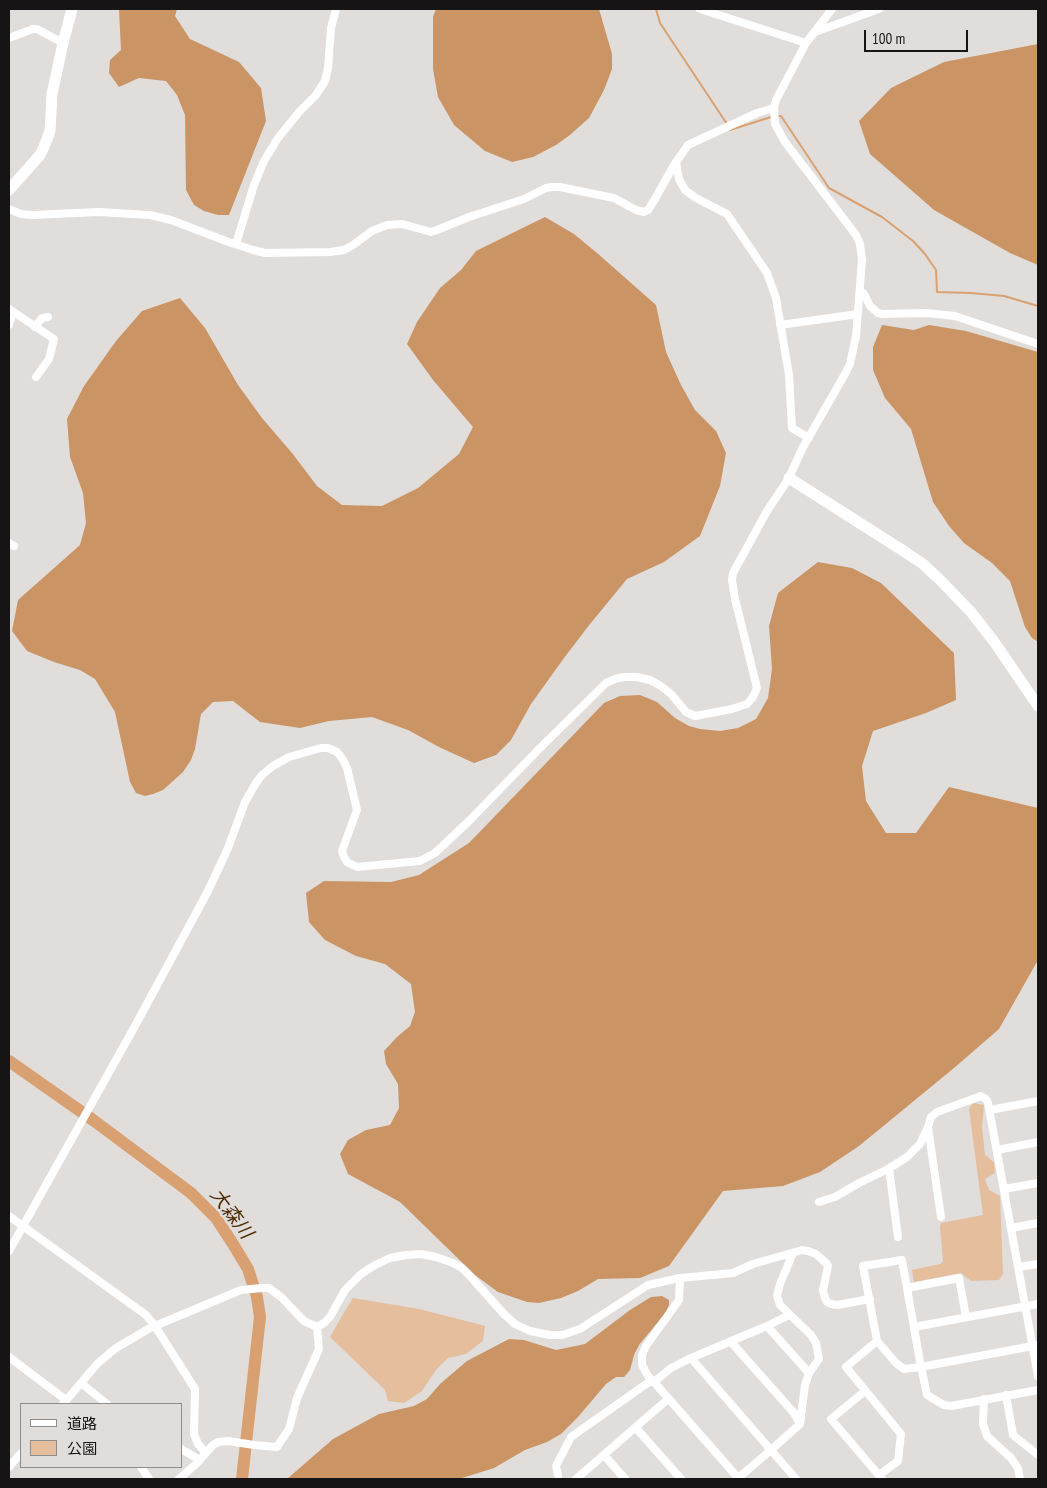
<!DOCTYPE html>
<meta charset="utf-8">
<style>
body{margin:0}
#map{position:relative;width:1047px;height:1488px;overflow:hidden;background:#e0dddb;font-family:"PT Sans Narrow","Noto Sans JP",sans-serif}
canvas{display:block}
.frame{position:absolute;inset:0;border:10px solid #161414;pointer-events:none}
.legend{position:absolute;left:20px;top:1403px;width:162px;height:65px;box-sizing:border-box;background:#e0dddb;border:1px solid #8f8d8b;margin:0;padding:6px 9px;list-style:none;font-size:15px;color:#161414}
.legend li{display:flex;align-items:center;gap:10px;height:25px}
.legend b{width:25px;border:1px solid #8f8d8b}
.scale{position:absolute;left:864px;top:30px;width:104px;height:22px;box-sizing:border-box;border:2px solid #161414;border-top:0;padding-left:6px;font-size:15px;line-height:18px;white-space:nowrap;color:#161414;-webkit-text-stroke:4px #e0dddb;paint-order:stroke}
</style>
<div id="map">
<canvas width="1047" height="1488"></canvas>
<div class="frame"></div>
<ul class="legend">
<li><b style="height:6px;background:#fff"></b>道路</li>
<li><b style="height:14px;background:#e5be9e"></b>公園</li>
</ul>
<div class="scale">100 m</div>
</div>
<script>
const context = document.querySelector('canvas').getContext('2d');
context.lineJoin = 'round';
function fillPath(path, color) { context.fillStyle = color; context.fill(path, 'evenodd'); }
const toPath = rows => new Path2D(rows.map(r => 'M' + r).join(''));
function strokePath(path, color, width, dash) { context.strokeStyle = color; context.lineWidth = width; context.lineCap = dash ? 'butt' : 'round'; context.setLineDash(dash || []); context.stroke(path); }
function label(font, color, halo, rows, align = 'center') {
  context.font = font + ' "PT Sans Narrow","Noto Sans JP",sans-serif'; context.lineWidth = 5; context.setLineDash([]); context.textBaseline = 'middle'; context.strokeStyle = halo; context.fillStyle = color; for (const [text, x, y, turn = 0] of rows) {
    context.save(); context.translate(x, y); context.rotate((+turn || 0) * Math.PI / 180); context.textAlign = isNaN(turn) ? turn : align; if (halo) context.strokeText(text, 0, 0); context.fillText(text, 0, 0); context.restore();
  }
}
fillPath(toPath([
 [973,1103,984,1105,982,1127,985,1155,994,1162,995,1173,985,1179,989,1190,1000,1196,1003,1274,999,1280,971,1281,961,1273,914,1282,912,1270,940,1264,943,1261,940,1227,941,1223,983,1215,969,1109],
 [353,1298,419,1309,478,1324,485,1326,483,1341,466,1354,448,1358,436,1370,422,1391,404,1403,388,1401,385,1390,330,1337,342,1316]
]), '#e5be9e');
fillPath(toPath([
 [119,9,177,9,175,16,190,39,239,62,261,88,266,121,229,215,218,215,204,211,194,205,186,190,185,115,177,95,166,81,139,78,119,87,109,73,110,60,121,50],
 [436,9,599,9,612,54,612,69,604,90,589,118,570,135,556,145,533,157,512,162,485,151,454,125,438,97,433,69,433,17],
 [1038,44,1038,265,1010,253,934,210,870,154,859,121,891,88,944,62],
 [545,217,574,234,597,253,656,305,666,352,681,385,695,410,716,431,726,453,720,486,700,536,664,562,627,579,590,624,564,658,531,704,511,740,496,755,474,763,439,747,408,730,372,717,329,721,300,728,260,722,233,701,213,702,201,714,195,749,191,760,183,772,163,790,153,794,145,796,136,793,130,782,115,712,95,679,80,670,54,662,27,651,12,631,18,600,80,545,86,523,83,493,70,457,67,419,84,386,116,341,142,311,180,298,205,328,238,385,262,418,292,453,317,486,342,505,382,506,418,488,459,454,473,427,433,380,407,344,417,322,440,288,461,270,476,251],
 [882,325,914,330,929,325,966,331,1038,352,1038,642,1032,638,1025,627,1010,581,992,563,964,543,949,526,933,502,911,429,885,398,873,370,873,347],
 [818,562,852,568,881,583,954,653,956,700,926,713,873,731,862,766,866,801,886,833,916,833,949,787,1038,808,1038,960,999,1029,954,1068,859,1146,820,1172,783,1186,723,1191,669,1266,640,1278,598,1279,578,1291,561,1298,539,1303,527,1302,498,1292,475,1275,400,1202,348,1174,340,1154,348,1140,366,1130,390,1125,399,1108,398,1084,386,1064,384,1051,397,1037,410,1026,415,1012,411,984,385,964,356,956,325,940,309,922,306,893,324,881,391,882,419,875,469,843,604,703,620,696,640,695,657,702,675,718,689,726,700,729,720,731,738,728,756,719,768,698,772,669,769,626,778,593],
 [662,1296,669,1300,669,1305,666,1312,639,1345,634,1355,630,1370,624,1377,616,1377,606,1384,578,1417,561,1434,547,1442,525,1450,494,1468,459,1479,287,1479,333,1439,379,1414,414,1406,427,1399,440,1384,467,1361,509,1339,524,1340,556,1350,585,1344,630,1310,651,1297]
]), '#cb9464');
strokePath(toPath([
 [656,9,660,23,727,124],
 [776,116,781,116,829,188,882,217,913,241,925,254,936,270,937,292,971,293,1004,296,1038,306],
 [729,128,730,130,771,117]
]), '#d9a171', 2);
strokePath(toPath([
 [9,1061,93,1120,191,1193,216,1218,233,1244,248,1269,257,1297,260,1317,242,1479]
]), '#d9a171', 12);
strokePath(toPath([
 [700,9,806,43],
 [815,32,879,9],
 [9,38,33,29,37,29,63,43],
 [676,162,679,179,685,190,696,198,727,214,767,273,776,298,789,375,792,428,809,438],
 [9,209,21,214,32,215,99,212,150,215,171,220,226,241,253,250,265,253,330,252,344,250,353,245,372,231,387,225,402,224,431,232,437,230,469,217,524,199,546,188,552,187,560,187,614,198,636,210,644,212,648,210,655,199,674,165,688,145,757,113,774,108],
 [236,244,254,185,264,161,278,138,299,112,316,95,325,81,328,68,331,28,336,9],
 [860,291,864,294,870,306,878,313,882,314,927,313,955,316,1038,344],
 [9,309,54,339,49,359,36,377],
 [9,325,13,312],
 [780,325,858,314],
 [35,327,42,318,48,317],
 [9,543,14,546],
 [990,1110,1038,1101],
 [928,1127,941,1217],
 [997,1150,1038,1142],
 [889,1168,898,1237],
 [1004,1189,1038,1183],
 [819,1202,835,1197,859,1183,888,1169,907,1157,920,1144,928,1127,931,1117,937,1112,981,1096,987,1100,988,1103,1038,1376],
 [9,1216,146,1315,155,1326,195,1389,194,1434,198,1444,206,1453],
 [1011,1228,1038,1223],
 [9,1251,135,1026,208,891,228,848,245,802,256,783,262,775,273,766,289,757,321,748,328,748,337,752,342,758,347,768,357,810,342,851,344,857,347,862,357,867,420,861,435,853,469,821,540,748,606,683,615,679,624,677,637,677,650,680,661,686,672,695,686,712,695,716,732,709,747,704,753,697,757,688,735,599,732,580,733,573,767,511,789,478,802,449,845,374,850,364,856,336,862,260,860,244,856,235,785,142,775,124,774,108,776,100,806,43,832,9],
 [1018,1267,1038,1264],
 [680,1278,679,1300,646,1346,642,1355,642,1365,648,1376,654,1382,739,1479],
 [907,1288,959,1278,966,1317],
 [767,1326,809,1373],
 [914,1327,1038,1304],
 [877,1341,846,1367,901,1434,898,1461,879,1475],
 [731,1342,794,1413,800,1424],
 [1038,1345,921,1367,904,1369,896,1363,877,1341,863,1266,902,1260,921,1367,927,1395,944,1405,951,1406,1038,1390],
 [9,1357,66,1400],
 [691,1358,796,1479],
 [81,1383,107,1404],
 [865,1391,831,1419,882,1479],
 [1006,1395,1013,1435,1038,1455],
 [984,1399,983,1424,987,1436,1011,1458,1018,1468,1020,1479],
 [63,1404,98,1363,116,1348,150,1328,241,1290,262,1288,269,1288,281,1297,304,1321,317,1327,324,1323,330,1317,345,1290,361,1274,375,1265,390,1258,406,1255,421,1254,436,1257,453,1263,462,1268,470,1276,503,1313,515,1324,530,1331,550,1335,562,1335,580,1329,648,1285,680,1278,733,1273,753,1264,802,1250,808,1251,816,1254,826,1263,828,1266,823,1290,825,1298,827,1302,831,1304,837,1305,870,1299],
 [636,1428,681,1479],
 [181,1449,200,1460],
 [604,1455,625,1479],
 [9,1467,21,1453],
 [141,1467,149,1479],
 [558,1475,556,1466,571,1437,649,1382,654,1382,671,1368,691,1358,767,1326,789,1315],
 [179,1479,196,1464,213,1445,218,1442,228,1441,254,1445,277,1447,289,1429,297,1398,319,1349,317,1327],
 [576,1479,668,1399],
 [737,1479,771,1450,800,1424,805,1385,809,1373,819,1359,816,1343,811,1335,780,1305,777,1296,780,1284,793,1253]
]), '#fff', 8);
strokePath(toPath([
 [9,190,40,155,44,147,50,131,52,94,63,43,72,9],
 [789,478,902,550,923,564,941,581,971,612,995,643,1038,706]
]), '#fff', 11);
label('italic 19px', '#4f2b03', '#e0dddb', [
 ["大森川",231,1214,53]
]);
</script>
